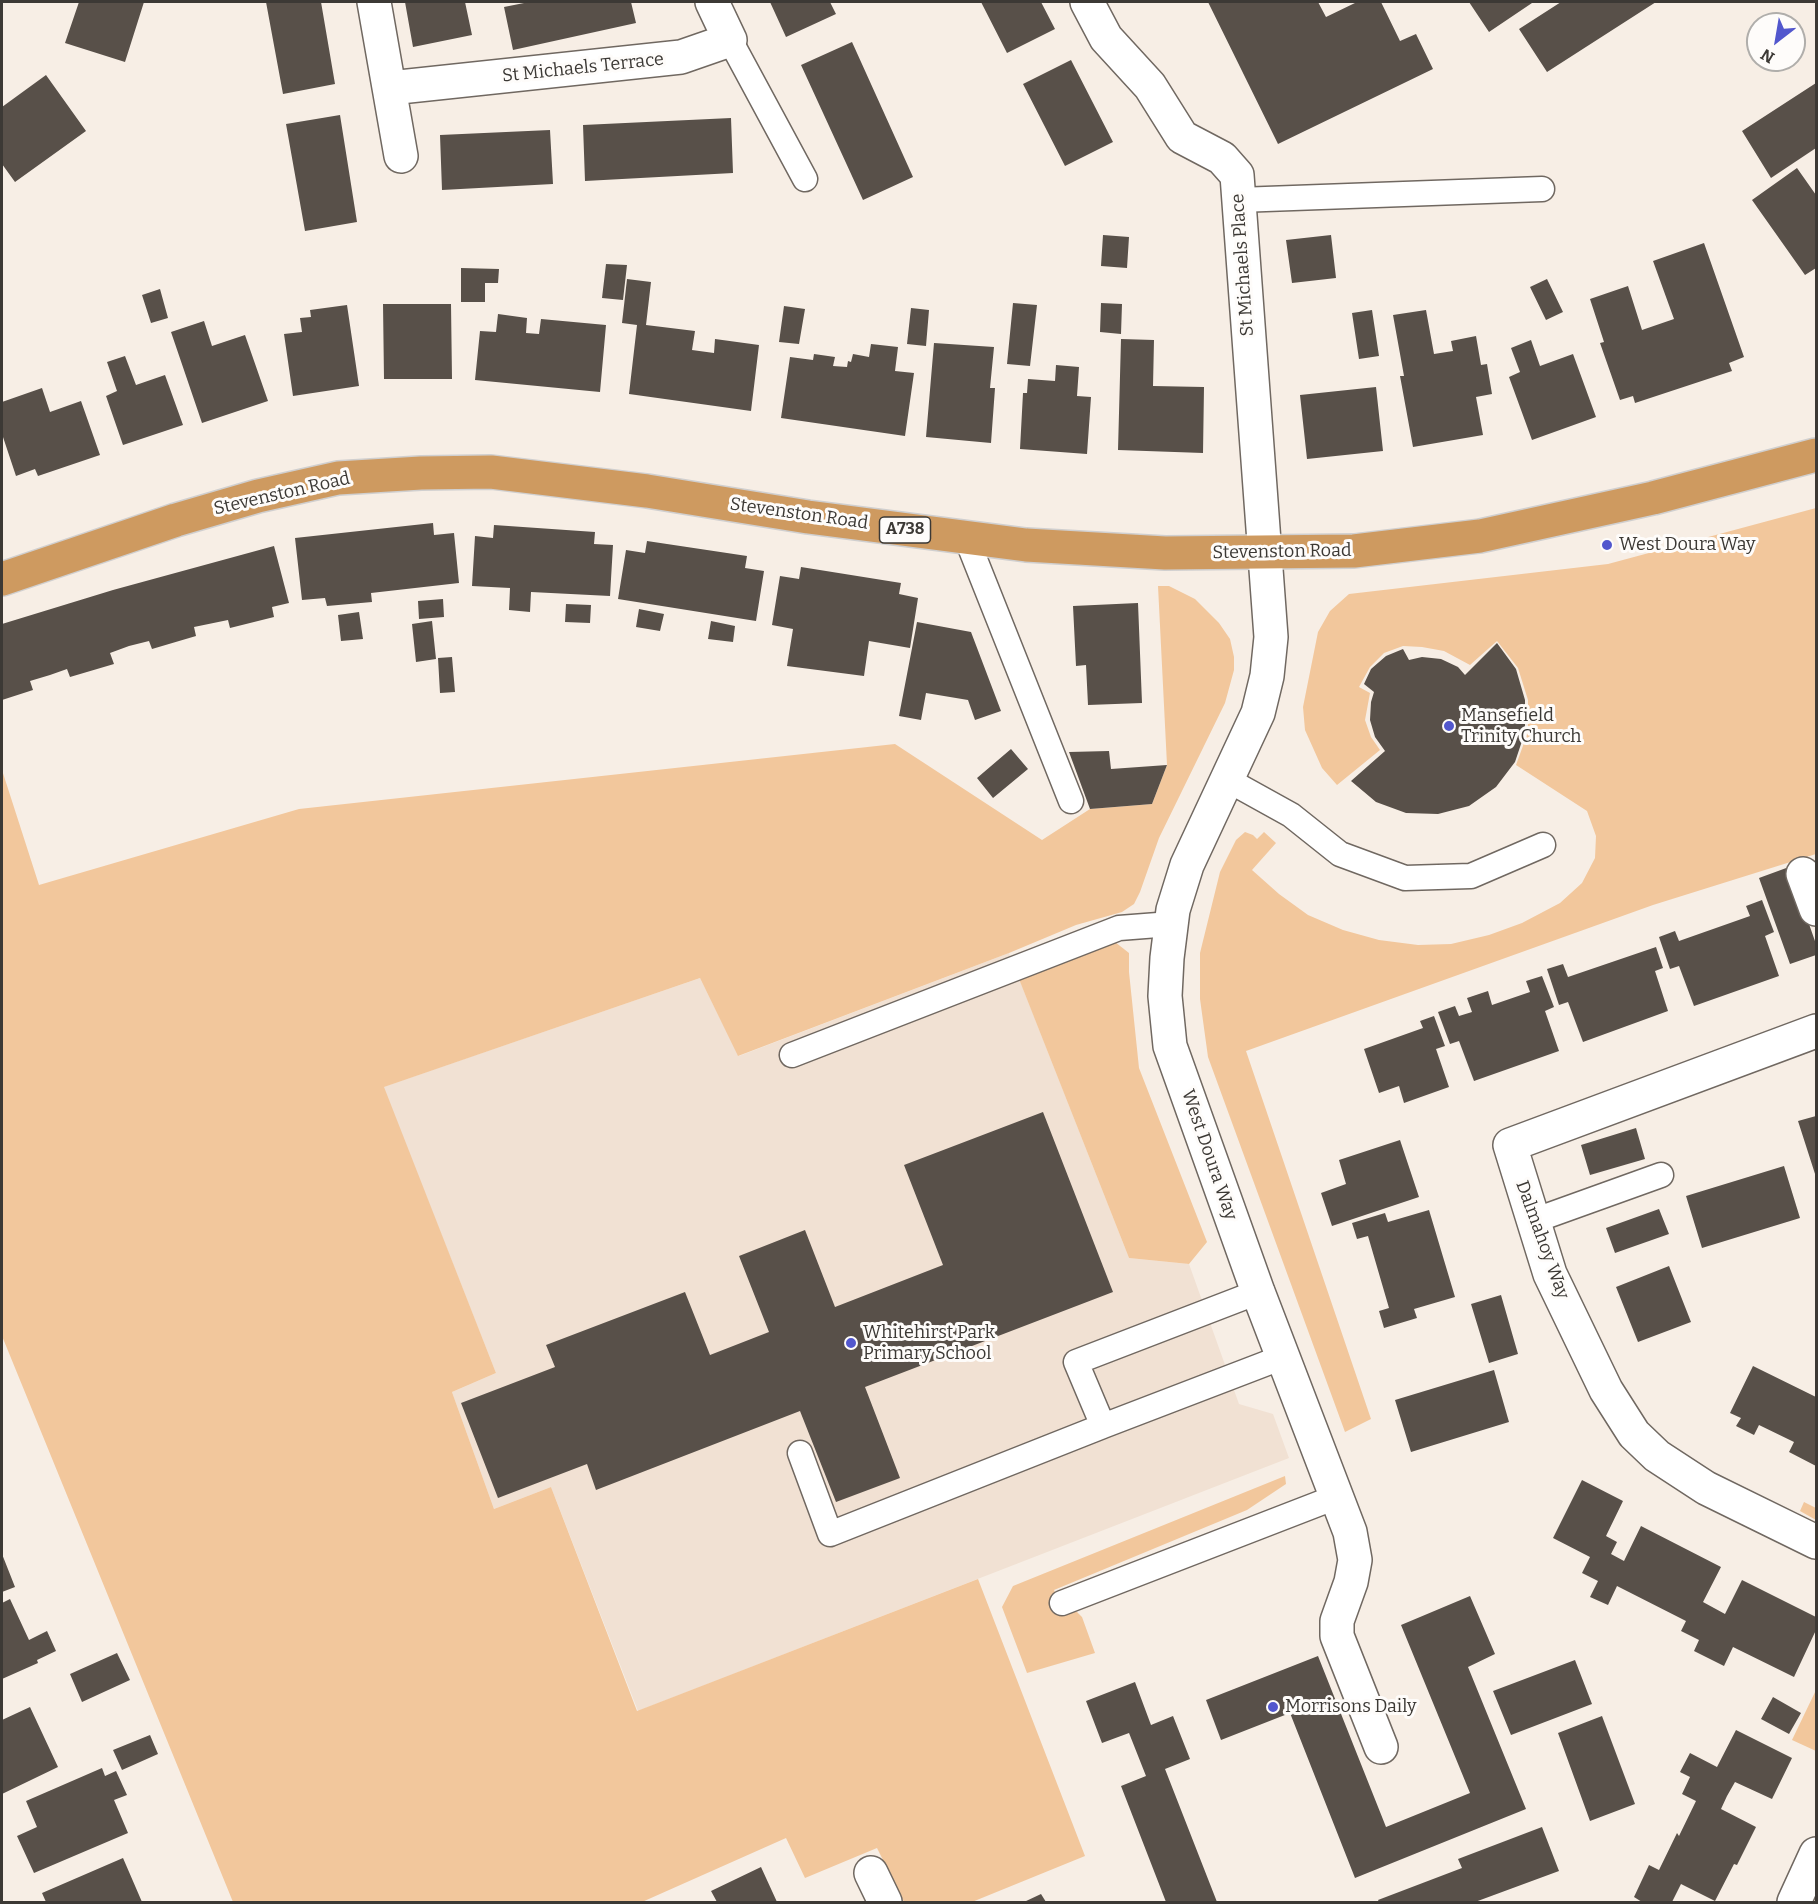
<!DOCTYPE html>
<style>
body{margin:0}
#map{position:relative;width:1818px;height:1904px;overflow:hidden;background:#f7eee5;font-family:Bitter,serif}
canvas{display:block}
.frame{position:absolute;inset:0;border:3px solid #3c3935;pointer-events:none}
.north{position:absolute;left:1746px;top:12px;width:60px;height:60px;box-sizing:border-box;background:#fefcfa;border:2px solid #b0aeab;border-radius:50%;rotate:211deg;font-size:16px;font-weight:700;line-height:24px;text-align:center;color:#3c3935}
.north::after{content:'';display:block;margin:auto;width:21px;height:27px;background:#5257cd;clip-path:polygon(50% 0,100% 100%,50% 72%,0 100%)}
</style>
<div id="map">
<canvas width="1818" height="1904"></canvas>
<div class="frame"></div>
<div class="north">N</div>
</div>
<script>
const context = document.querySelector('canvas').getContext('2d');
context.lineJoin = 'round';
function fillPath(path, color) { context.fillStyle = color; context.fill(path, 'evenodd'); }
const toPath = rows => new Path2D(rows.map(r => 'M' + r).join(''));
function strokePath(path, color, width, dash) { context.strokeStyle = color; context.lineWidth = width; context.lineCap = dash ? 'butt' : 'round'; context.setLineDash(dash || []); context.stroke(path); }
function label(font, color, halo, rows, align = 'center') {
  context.font = font + ' Bitter,serif'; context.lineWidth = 6; context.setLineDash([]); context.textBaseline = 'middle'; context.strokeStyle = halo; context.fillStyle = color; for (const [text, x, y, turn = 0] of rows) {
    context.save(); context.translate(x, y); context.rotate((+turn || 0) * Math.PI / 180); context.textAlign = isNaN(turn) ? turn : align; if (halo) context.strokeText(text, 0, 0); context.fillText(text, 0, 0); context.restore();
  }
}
fillPath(toPath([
 [1009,953,1129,1258,1189,1264,1239,1404,1273,1414,1289,1458,638,1711,551,1487,494,1509,452,1392,496,1373,383,1087,700,978,739,1056]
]), '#f1e1d3');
fillPath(toPath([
 [1816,508,1816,854,1653,905,1246,1051,1371,1419,1345,1432,1208,1057,1200,999,1200,953,1220,872,1236,840,1245,832,1253,835,1257,839,1264,832,1276,843,1252,870,1279,894,1308,915,1343,930,1379,940,1418,945,1451,944,1489,935,1522,923,1560,903,1582,883,1595,858,1596,836,1587,811,1516,765,1528,732,1528,700,1518,668,1497,641,1470,665,1444,651,1422,647,1403,646,1384,653,1370,667,1359,687,1370,693,1365,720,1371,737,1380,750,1337,785,1322,768,1305,730,1303,707,1318,632,1330,611,1349,594,1608,564],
 [1158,586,1169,586,1195,599,1219,623,1230,639,1234,657,1234,670,1225,703,1159,838,1140,892,1134,904,1122,912,1076,925,1009,953,738,1056,700,978,384,1087,496,1373,452,1392,494,1509,551,1487,637,1711,978,1579,1085,1856,972,1902,904,1902,877,1848,805,1878,786,1838,642,1902,233,1902,2,1336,2,770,39,885,299,809,895,744,1042,840,1090,809,1152,804,1167,765],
 [1115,942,1129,953,1129,972,1139,1068,1207,1242,1189,1264,1129,1258,1019,979],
 [1285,1476,1286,1484,1247,1510,1054,1590,1064,1614,1071,1611,1077,1612,1082,1617,1095,1653,1027,1673,1002,1607,1013,1586],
 [1804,1502,1816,1508,1816,1520,1800,1511],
 [1816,1690,1816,1751,1792,1740]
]), '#f2c79c');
fillPath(toPath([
 [79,2,144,2,125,62,65,43],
 [266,2,321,2,335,84,283,94],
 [405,2,465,2,472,35,413,47],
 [529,2,631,2,636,23,513,50,504,7],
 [770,2,830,2,836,14,786,37],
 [981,2,1041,2,1055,29,1007,53],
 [1208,2,1318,2,1326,17,1357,2,1381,2,1400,41,1416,34,1433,69,1278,144],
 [1469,2,1531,2,1532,3,1489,32],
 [1561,2,1656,2,1547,72,1519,29],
 [852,42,913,177,863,200,801,65],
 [1071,60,1113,142,1065,166,1023,84],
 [46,75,86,131,15,182,2,164,2,107],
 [1816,83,1816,148,1771,178,1742,131],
 [340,115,357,222,305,231,286,124],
 [731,118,733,173,585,181,583,125],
 [550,130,553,184,442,190,440,135],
 [1797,168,1816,195,1816,268,1805,275,1752,200],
 [1103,235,1129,237,1127,268,1101,266],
 [1331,235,1336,278,1292,283,1286,240],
 [1704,243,1744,357,1729,363,1732,371,1635,403,1633,396,1620,400,1600,343,1604,342,1590,299,1628,286,1642,330,1674,319,1653,261],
 [606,264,627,265,623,300,602,298],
 [461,268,499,269,498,283,485,283,485,302,461,302],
 [627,279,651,282,646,325,695,331,692,350,714,353,715,339,759,345,751,411,629,394,637,325,622,323],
 [1547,279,1563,312,1546,320,1530,287],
 [160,289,168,318,151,323,142,295],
 [1013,303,1037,305,1030,366,1007,364],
 [1101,303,1122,304,1121,334,1100,332],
 [383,304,451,304,452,379,384,379],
 [347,305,359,386,293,396,284,334,302,332,300,318,311,317,310,310],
 [784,306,805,309,799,344,779,342],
 [911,308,929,310,926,346,907,344],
 [1372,310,1379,356,1359,359,1352,313],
 [1426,310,1434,354,1453,351,1451,341,1476,336,1481,365,1487,364,1492,394,1476,397,1483,435,1413,447,1400,376,1404,376,1393,315],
 [498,314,527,318,526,333,539,334,541,319,606,325,600,392,475,380,480,331,496,332],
 [204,321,212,346,245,335,268,401,202,423,171,332],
 [1121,339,1154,340,1153,386,1204,387,1203,453,1118,450],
 [1531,340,1540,366,1573,354,1596,417,1532,440,1509,377,1520,372,1511,348],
 [934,343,994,347,990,388,995,388,991,443,926,437],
 [871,344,898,347,895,371,914,373,905,436,781,418,790,357,813,360,814,354,835,357,833,366,847,367,848,361,851,362,853,354,869,357],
 [125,356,136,385,165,375,183,425,123,445,106,396,117,391,107,362],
 [1056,365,1079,367,1077,396,1091,397,1087,454,1020,449,1023,393,1027,393,1028,379,1055,381],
 [1376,387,1383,451,1307,459,1300,395],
 [42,388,50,412,81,401,100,455,38,476,35,469,16,476,2,434,2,402],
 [433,523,434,535,454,533,459,583,371,593,372,602,327,606,325,598,302,600,295,538],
 [494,525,595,532,594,544,613,545,610,596,531,592,530,612,509,610,510,588,472,586,475,536,493,538],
 [647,541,747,556,745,568,764,571,756,621,618,599,626,550,645,553],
 [274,546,289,603,272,607,274,617,230,628,228,620,194,627,196,636,152,649,149,641,129,646,110,653,114,664,70,677,67,669,50,675,30,681,33,690,2,700,2,624,113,590],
 [801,567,901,583,899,594,918,598,910,648,869,641,864,676,787,666,793,629,772,625,780,576,799,579],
 [443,599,444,617,419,619,418,601],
 [1138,603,1142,703,1088,705,1086,665,1076,666,1073,606],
 [566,604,591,605,590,623,565,622],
 [639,609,664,614,660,631,636,627],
 [359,612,363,639,341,641,338,615],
 [432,621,436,659,416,662,412,624],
 [711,621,735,626,733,642,708,639],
 [917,622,971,632,1001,711,975,720,968,700,926,693,921,720,899,716],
 [1497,643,1516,669,1525,700,1525,732,1515,762,1496,787,1469,806,1438,814,1406,813,1376,802,1351,781,1385,751,1375,737,1370,720,1371,702,1374,692,1364,684,1371,669,1386,656,1403,649,1409,660,1422,657,1441,659,1458,667,1465,675],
 [452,657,455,692,440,693,438,658],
 [1011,749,1028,769,993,798,977,778],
 [1109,751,1111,769,1167,765,1152,804,1090,809,1069,752],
 [1789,867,1816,944,1816,955,1790,964,1759,878],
 [1762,900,1774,932,1765,936,1779,976,1694,1006,1679,966,1670,969,1659,937,1675,931,1679,941,1750,916,1746,906],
 [1656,947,1663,968,1655,971,1668,1011,1583,1042,1568,1002,1559,1005,1547,969,1563,964,1568,977],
 [1542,976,1554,1007,1545,1011,1559,1051,1474,1081,1459,1041,1450,1044,1438,1012,1455,1006,1459,1016,1472,1012,1467,998,1488,991,1492,1005,1530,992,1526,981],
 [1434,1016,1445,1046,1436,1049,1449,1087,1404,1103,1399,1086,1379,1093,1364,1049,1423,1028,1420,1021],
 [1043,1112,1113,1292,865,1387,900,1478,836,1502,800,1411,596,1490,587,1464,498,1498,461,1403,555,1367,546,1345,685,1292,710,1355,769,1332,739,1256,805,1230,835,1307,943,1265,904,1165],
 [1816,1116,1816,1177,1798,1121],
 [1636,1128,1645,1159,1590,1175,1581,1145],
 [1400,1140,1419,1197,1332,1226,1321,1193,1346,1184,1339,1160],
 [1784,1166,1800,1218,1702,1248,1686,1196],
 [1659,1209,1669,1234,1615,1253,1606,1228],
 [1429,1210,1455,1297,1414,1309,1417,1318,1384,1328,1379,1311,1389,1308,1368,1236,1357,1239,1352,1223,1385,1213,1388,1222],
 [1669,1266,1691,1322,1638,1342,1616,1287],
 [1501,1295,1518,1354,1489,1363,1471,1304],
 [1753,1366,1816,1397,1816,1466,1789,1452,1794,1442,1759,1425,1754,1435,1736,1426,1741,1418,1730,1413],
 [1494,1370,1509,1422,1411,1452,1395,1400],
 [1582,1480,1623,1501,1606,1536,1617,1542,1611,1554,1624,1561,1641,1526,1721,1567,1703,1602,1725,1614,1742,1580,1816,1617,1816,1630,1794,1677,1733,1647,1724,1666,1694,1651,1699,1640,1681,1631,1686,1621,1617,1586,1608,1605,1590,1597,1598,1581,1582,1573,1590,1557,1553,1538],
 [2,1554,15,1587,2,1592],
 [1470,1596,1495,1654,1468,1667,1526,1809,1355,1878,1290,1713,1221,1740,1206,1700,1318,1656,1386,1827,1470,1793,1401,1625],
 [10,1599,29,1640,47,1631,56,1651,37,1660,38,1663,2,1679,2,1603],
 [117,1653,130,1680,82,1702,70,1674],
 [1575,1660,1592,1704,1511,1735,1493,1691],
 [1135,1682,1151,1725,1173,1716,1190,1759,1165,1769,1217,1902,1166,1902,1121,1786,1146,1776,1129,1733,1102,1743,1086,1701],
 [1773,1697,1801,1713,1789,1734,1761,1719],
 [30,1707,58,1767,2,1794,2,1720],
 [1602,1716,1635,1804,1590,1821,1558,1733],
 [1736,1730,1792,1758,1772,1799,1735,1782,1727,1796,1721,1809,1756,1827,1737,1865,1734,1864,1715,1901,1681,1884,1672,1902,1642,1902,1634,1897,1649,1865,1659,1870,1677,1833,1679,1836,1696,1801,1682,1794,1690,1777,1680,1772,1690,1753,1717,1767],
 [150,1735,158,1754,122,1770,113,1750],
 [102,1768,105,1776,116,1771,127,1795,114,1800,128,1833,34,1873,17,1836,37,1827,26,1801],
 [1542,1827,1559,1871,1475,1902,1379,1902,1378,1900,1462,1868,1458,1859],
 [123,1858,142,1902,46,1902,42,1893],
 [761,1867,777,1902,717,1902,711,1891],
 [1041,1894,1046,1902,1024,1902]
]), '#585049');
const service = toPath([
 [730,40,805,179],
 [1238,200,1542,189],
 [966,537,1071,801],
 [1226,779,1291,815,1340,854,1405,878,1471,876,1543,845],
 [792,1055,1119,928,1171,924],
 [1533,1221,1661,1175],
 [1258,1292,1076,1362,1103,1426,1283,1357],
 [800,1453,830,1534,1103,1426],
 [1062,1603,1336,1497]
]);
const minor = toPath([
 [374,2,401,156],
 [1087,2,1106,38,1150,86,1182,137,1222,158,1237,175,1271,637,1267,676,1258,713,1187,865,1173,910,1167,958,1165,996,1170,1046,1258,1292,1350,1532,1355,1560,1351,1582,1337,1621,1337,1636,1381,1747],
 [390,88,681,57,730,40,712,2],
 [1803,874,1816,909],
 [1816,1031,1510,1145,1550,1274,1606,1390,1634,1434,1657,1456,1706,1488,1816,1542],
 [871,1873,885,1902],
 [1794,1902,1816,1854]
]);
const trunk = toPath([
 [2,579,176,520,258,496,338,478,421,473,491,472,647,491,808,517,1026,545,1165,553,1354,551,1480,536,1653,498,1816,455]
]);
strokePath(service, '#706861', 27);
strokePath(minor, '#706861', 36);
strokePath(trunk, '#d0cfcf', 36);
strokePath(service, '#fff', 24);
strokePath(minor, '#fff', 33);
strokePath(trunk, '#ce9a60', 33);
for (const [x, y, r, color] of [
 [1607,545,6,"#5257cd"],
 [1449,726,6,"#5257cd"],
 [851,1343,6,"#5257cd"],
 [1273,1707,6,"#5257cd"]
]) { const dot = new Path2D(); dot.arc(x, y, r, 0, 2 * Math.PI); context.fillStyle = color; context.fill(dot); strokePath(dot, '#fefcfa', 2); }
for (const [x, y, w] of [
 [905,530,51]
]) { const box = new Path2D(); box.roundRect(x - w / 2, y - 13, w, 26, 4.5); context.fillStyle = '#fefcfa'; context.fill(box); strokePath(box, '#3c3935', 1.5); }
label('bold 16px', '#3c3935', null, [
 ["A738",905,530]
]);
label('18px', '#3c3935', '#fefcfa', [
 ["St Michaels Terrace",583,68,-6],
 ["St Michaels Place",1243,265,-94],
 ["Stevenston Road",282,494,-13],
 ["Stevenston Road",799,514,8],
 ["Stevenston Road",1282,552,-1],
 ["West Doura Way",1209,1155,71],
 ["Dalmahoy Way",1542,1240,70]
]);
label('18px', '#3c3935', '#fefcfa', [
 ["West Doura Way",1619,545],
 ["Mansefield",1461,716],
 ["Trinity Church",1461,737],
 ["Whitehirst Park",863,1333],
 ["Primary School",863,1354],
 ["Morrisons Daily",1285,1707]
], 'left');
</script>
